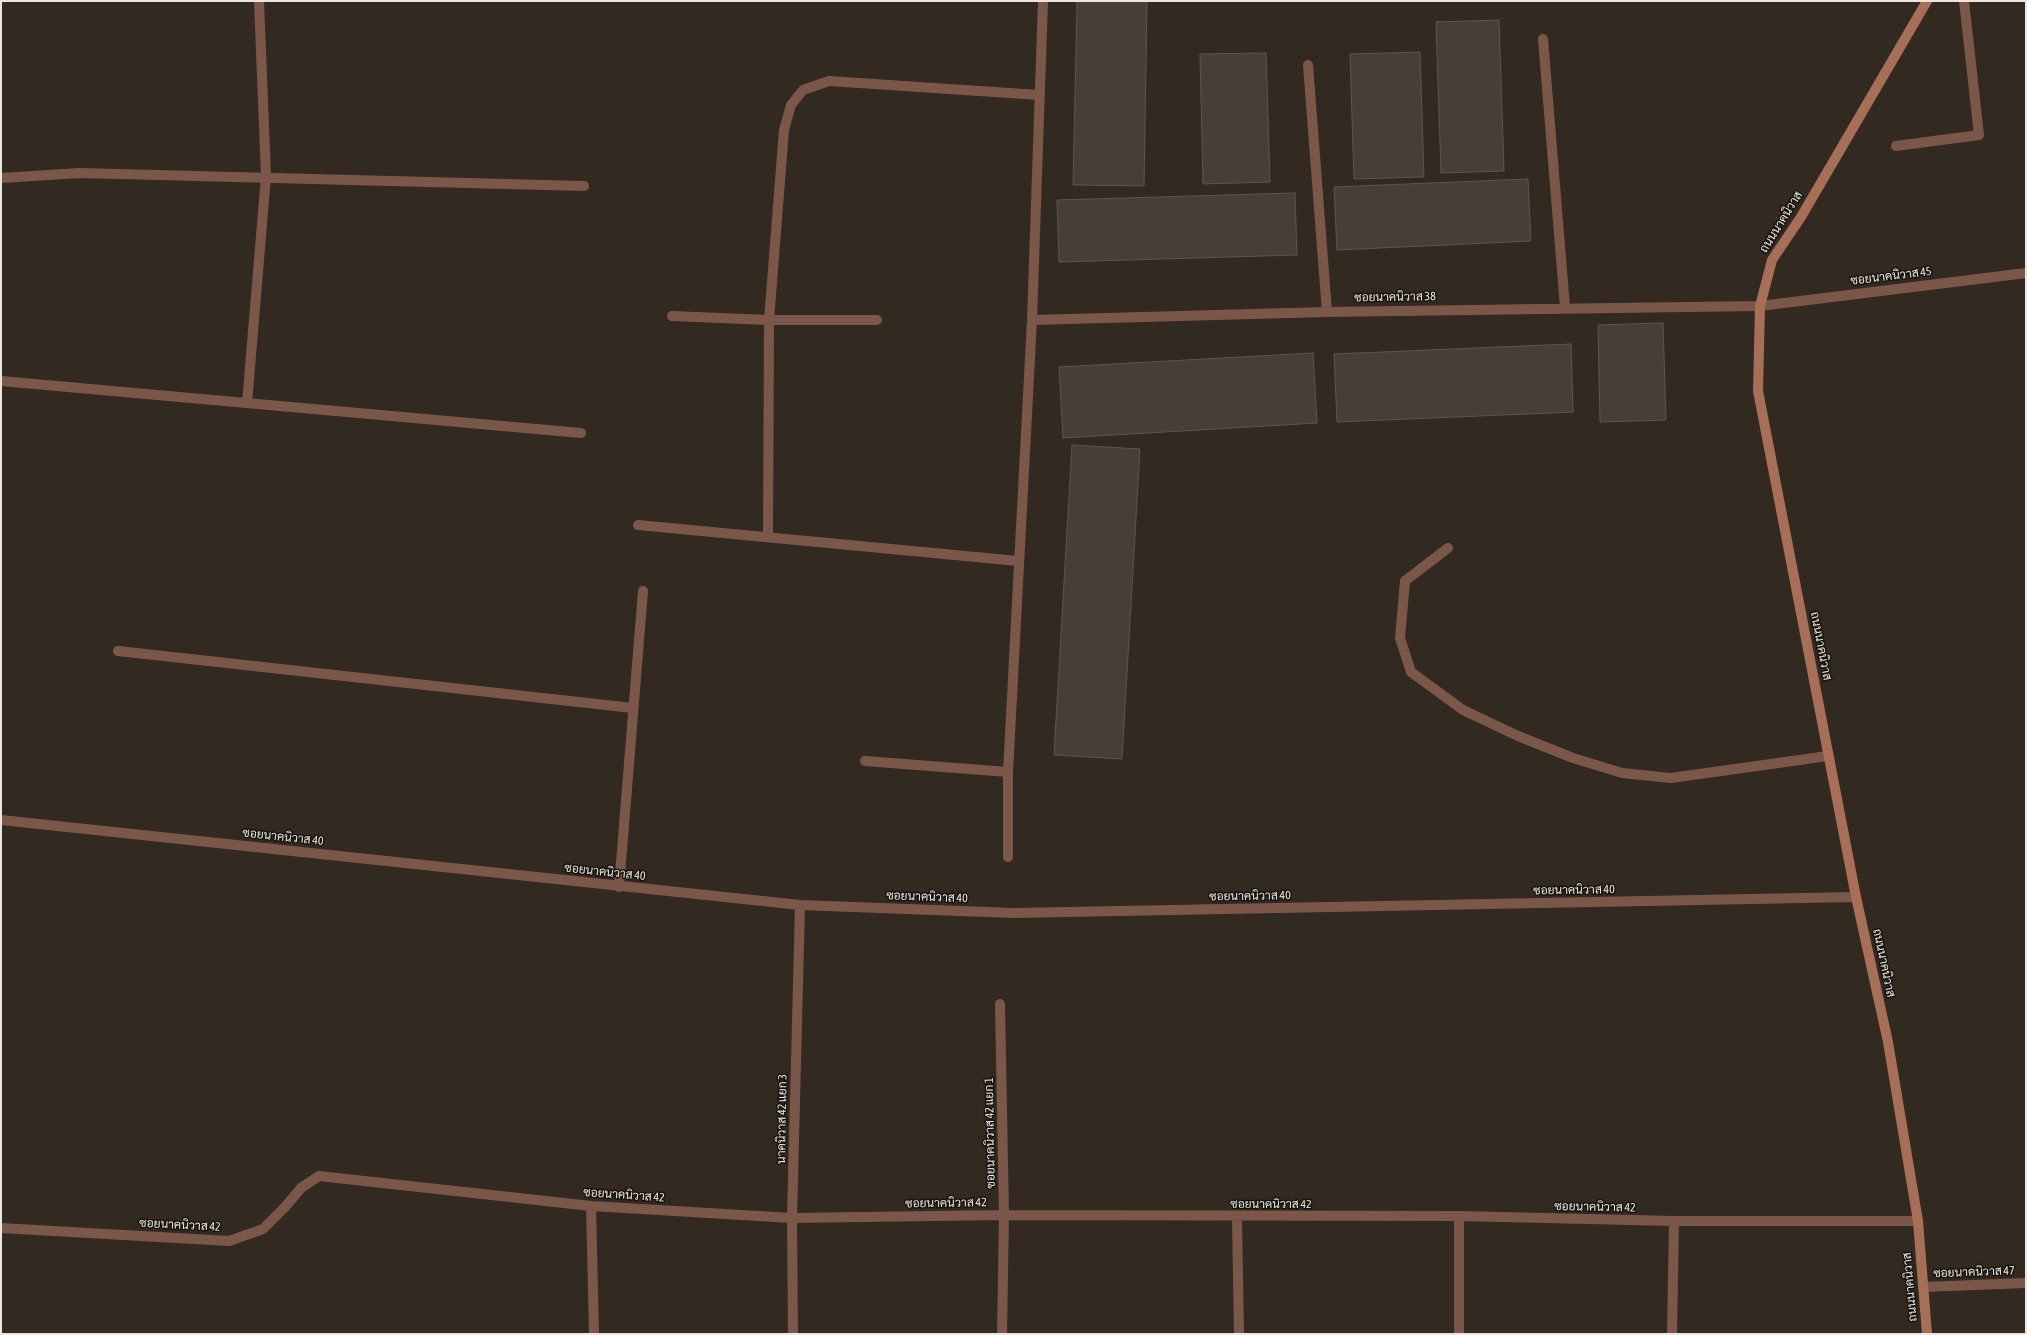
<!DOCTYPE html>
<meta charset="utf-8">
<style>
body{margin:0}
#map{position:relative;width:2027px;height:1335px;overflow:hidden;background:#322a21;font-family:"Asap Condensed",sans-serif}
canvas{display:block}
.frame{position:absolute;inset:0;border:2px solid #eae5df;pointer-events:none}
</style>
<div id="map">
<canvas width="2027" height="1335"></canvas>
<div class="frame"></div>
</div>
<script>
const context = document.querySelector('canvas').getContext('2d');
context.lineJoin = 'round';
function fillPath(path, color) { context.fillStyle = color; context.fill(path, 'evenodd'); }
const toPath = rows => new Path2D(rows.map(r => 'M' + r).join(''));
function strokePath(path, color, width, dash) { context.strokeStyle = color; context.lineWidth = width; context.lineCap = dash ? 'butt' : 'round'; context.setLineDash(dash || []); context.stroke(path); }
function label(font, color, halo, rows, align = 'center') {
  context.font = font + ' "Asap Condensed",Sarabun,sans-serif'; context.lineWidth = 3; context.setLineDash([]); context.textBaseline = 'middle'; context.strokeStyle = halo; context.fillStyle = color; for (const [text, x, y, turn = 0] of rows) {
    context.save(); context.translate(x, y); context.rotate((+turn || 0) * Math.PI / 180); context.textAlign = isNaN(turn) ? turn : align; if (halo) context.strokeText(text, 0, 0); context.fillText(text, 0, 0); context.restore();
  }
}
const building = toPath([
 [1077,1,1147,1,1144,186,1073,185,1077,1],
 [1499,20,1504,171,1441,173,1436,22,1499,20],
 [1420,52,1424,177,1354,179,1350,54,1420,52],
 [1266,53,1270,182,1203,184,1200,54,1266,53],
 [1528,179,1531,241,1337,250,1334,187,1528,179],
 [1295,193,1297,255,1059,262,1057,200,1295,193],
 [1663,323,1666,420,1600,422,1598,325,1663,323],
 [1571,344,1573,412,1337,422,1334,354,1571,344],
 [1313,353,1317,423,1063,438,1059,367,1313,353],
 [1072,445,1140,449,1122,759,1054,755,1072,445]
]);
fillPath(building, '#473f35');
strokePath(building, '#5f564c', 1);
strokePath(toPath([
 [1896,146,1979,135,1964,1]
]), '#7b5749', 10);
strokePath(toPath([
 [1543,39,1565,307],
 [1308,65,1327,312],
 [1,178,80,173,584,186],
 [672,316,769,320,877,320],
 [1032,320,1327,312,1760,306,2026,273],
 [1,381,581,433],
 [247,403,266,176,259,1],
 [638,525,1018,561],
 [768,536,769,320,784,130,791,105,803,90,829,81,1039,95],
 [1448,548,1405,581,1400,638,1411,672,1463,710,1518,736,1573,758,1622,773,1671,778,1828,756],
 [118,651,633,708],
 [865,761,1008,772],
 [1,820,800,905,1014,913,1856,897],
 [1008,857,1008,772,1032,320,1043,1],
 [619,887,643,591],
 [1000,1004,1004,1215,1002,1334],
 [591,1206,594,1334],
 [1237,1217,1239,1334],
 [1,1228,229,1241,263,1229,285,1207,301,1188,319,1176,591,1206,792,1218,1004,1215,1459,1216,1674,1221,1918,1221],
 [1923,1287,2026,1283],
 [793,1334,792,1218,800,905],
 [1459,1334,1459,1216],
 [1672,1334,1674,1221]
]), '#7b5749', 10);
strokePath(toPath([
 [1927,1,1801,217,1772,260,1760,306,1758,391,1856,897,1888,1042,1918,1221,1927,1334]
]), '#a76f58', 10);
label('12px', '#eae5df', '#17130f', [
 ["ถนนนาคนิวาส",1781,222,-58],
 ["ซอยนาคนิวาส 45",1891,276,-7],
 ["ซอยนาคนิวาส 38",1395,297,-1],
 ["ถนนนาคนิวาส",1821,646,79],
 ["ซอยนาคนิวาส 40",283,837,6],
 ["ซอยนาคนิวาส 40",605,872,6],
 ["ซอยนาคนิวาส 40",1574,890,-1],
 ["ซอยนาคนิวาส 40",1250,896,-1],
 ["ซอยนาคนิวาส 40",927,897,2],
 ["ถนนนาคนิวาส",1884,963,78],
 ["นาคนิวาส 42 แยก 3",782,1119,-89],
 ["ซอยนาคนิวาส 42 แยก 1",990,1133,-91],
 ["ซอยนาคนิวาส 42",624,1195,4],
 ["ซอยนาคนิวาส 42",946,1203,-1],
 ["ซอยนาคนิวาส 42",1271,1204],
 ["ซอยนาคนิวาส 42",1595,1207,1],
 ["ซอยนาคนิวาส 42",180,1225,3],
 ["ซอยนาคนิวาส 47",1974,1272,-2],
 ["ถนนนาคนิวาส",1910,1287,-95]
]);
</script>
